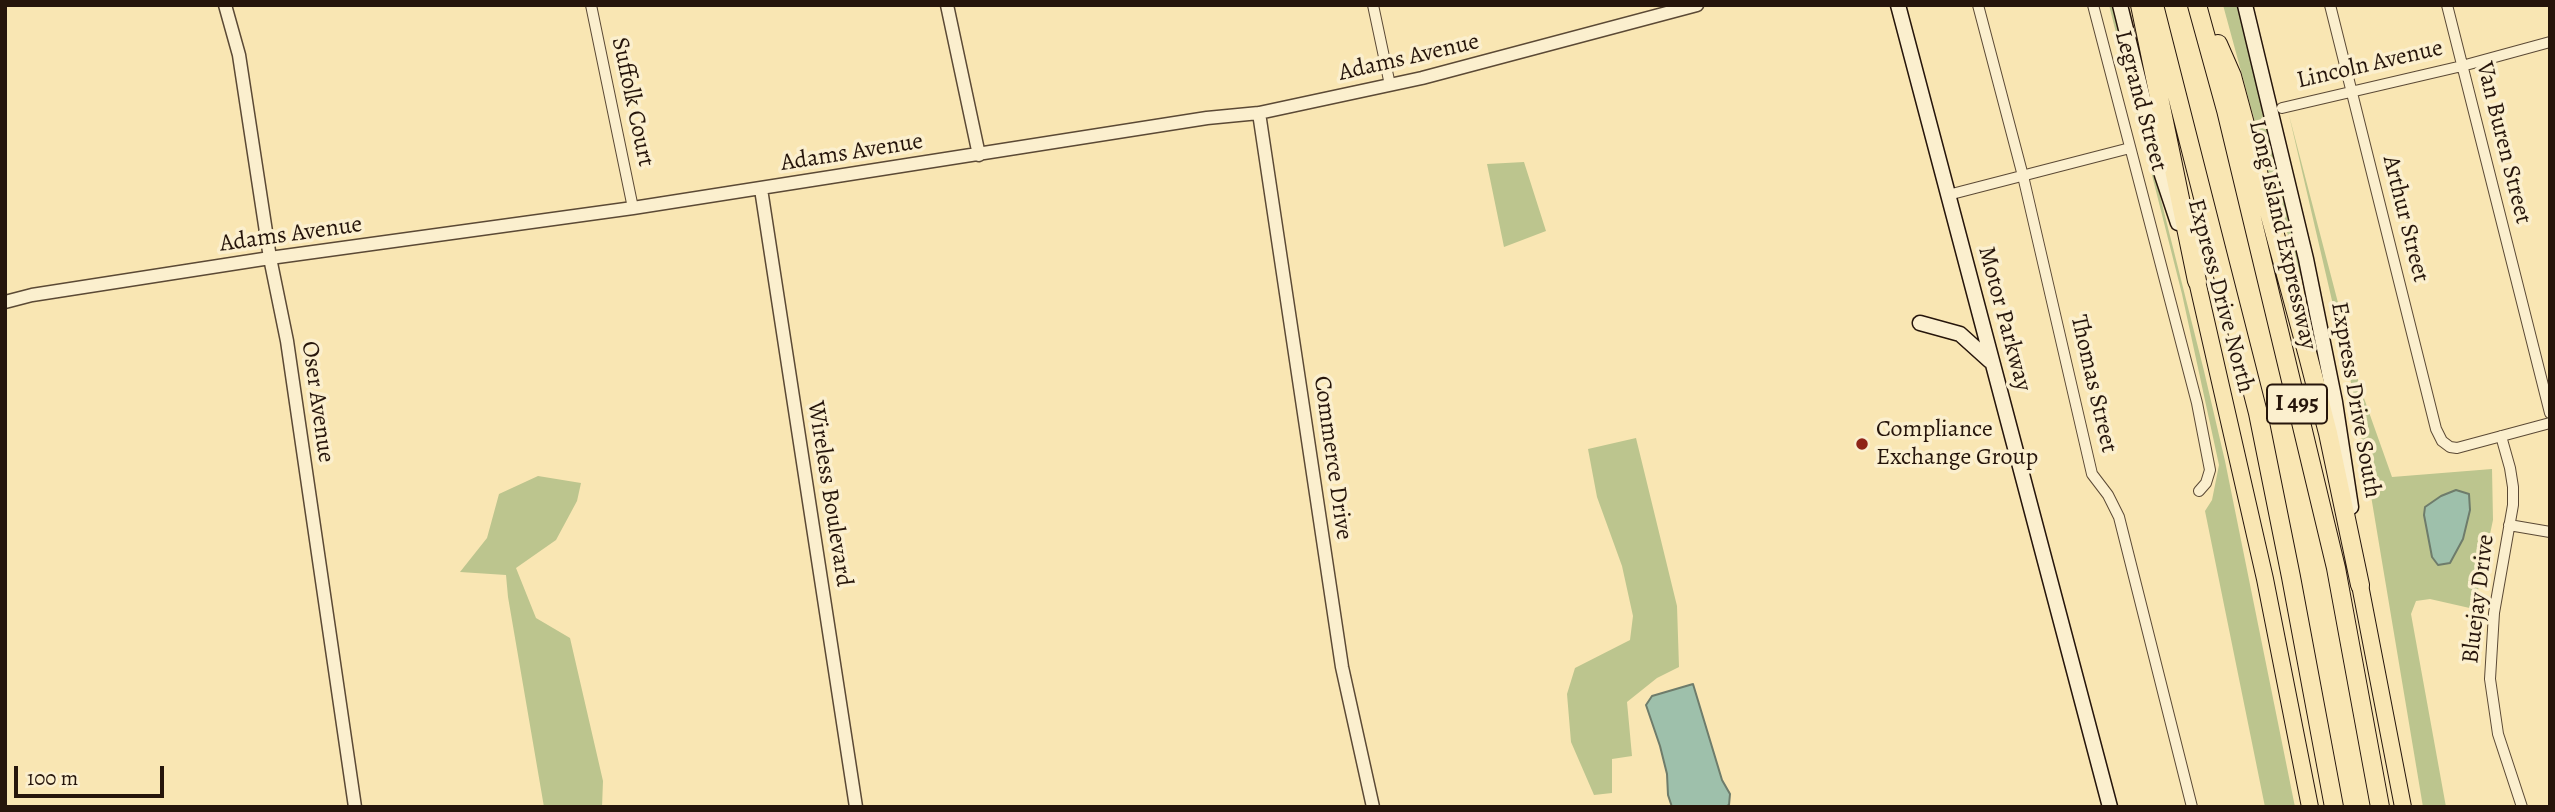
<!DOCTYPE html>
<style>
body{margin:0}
#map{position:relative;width:2555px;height:812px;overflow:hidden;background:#f9e6b3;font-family:Alegreya,serif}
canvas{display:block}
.frame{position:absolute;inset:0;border:7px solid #26150b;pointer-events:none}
.scale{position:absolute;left:14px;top:766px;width:150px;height:32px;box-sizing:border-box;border:4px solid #26150b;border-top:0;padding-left:9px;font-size:21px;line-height:24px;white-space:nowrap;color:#26150b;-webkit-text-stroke:5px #fbefce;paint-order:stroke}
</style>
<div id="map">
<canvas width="2555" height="812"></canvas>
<div class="frame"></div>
<div class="scale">100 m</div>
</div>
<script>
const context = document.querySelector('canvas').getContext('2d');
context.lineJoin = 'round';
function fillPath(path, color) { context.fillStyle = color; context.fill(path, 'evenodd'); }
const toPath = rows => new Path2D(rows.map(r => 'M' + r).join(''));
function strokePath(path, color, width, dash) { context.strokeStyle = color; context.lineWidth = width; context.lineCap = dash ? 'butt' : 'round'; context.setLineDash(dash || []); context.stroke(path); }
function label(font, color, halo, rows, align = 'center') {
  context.font = font + ' Alegreya,serif'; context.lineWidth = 7; context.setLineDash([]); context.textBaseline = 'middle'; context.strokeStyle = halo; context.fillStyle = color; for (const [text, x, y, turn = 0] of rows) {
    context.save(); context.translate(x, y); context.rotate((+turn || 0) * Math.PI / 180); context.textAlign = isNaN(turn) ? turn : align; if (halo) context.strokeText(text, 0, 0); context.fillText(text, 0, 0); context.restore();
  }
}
fillPath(toPath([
 [2109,5,2112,5,2204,371,2225,461,2295,807,2265,807,2205,511,2212,500,2219,465,2182,294],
 [2223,5,2239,5,2283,176,2302,280,2271,181],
 [2289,115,2360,387,2392,477,2492,469,2493,520,2474,609,2430,599,2416,601,2411,614,2446,807,2423,807,2355,400],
 [1524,162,1546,231,1504,247,1487,164],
 [1636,438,1677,606,1679,667,1657,678,1627,702,1632,756,1612,759,1612,793,1594,795,1571,742,1567,694,1575,668,1630,640,1633,616,1622,566,1597,497,1588,449],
 [538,476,581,483,577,501,556,540,516,568,536,618,570,638,603,781,602,807,544,807,508,597,506,575,460,572,487,538,499,494]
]), '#bcc58e');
const water = toPath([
 [2456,490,2469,494,2470,510,2463,539,2450,563,2438,565,2432,557,2424,515,2425,507,2441,496,2456,490],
 [1693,684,1722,780,1730,794,1729,805,1725,807,1672,807,1668,795,1667,774,1660,746,1646,705,1652,696,1693,684]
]);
fillPath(water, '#9ec0ab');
strokePath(water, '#6e7c6b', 2);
const minor = toPath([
 [591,5,633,208],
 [1373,5,1390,85],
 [1978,5,2023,176,2092,474,2108,495,2119,517,2192,807],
 [2093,5,2197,403,2210,470,2206,483,2199,491],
 [2330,5,2436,429,2442,441,2450,447,2457,448,2550,423],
 [2447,5,2550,413],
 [2282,108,2462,66,2550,42],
 [1948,195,2130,148],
 [2501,436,2510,468,2513,487,2513,505,2494,613,2490,679,2498,734,2522,807],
 [2509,525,2550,532]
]);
const tertiary = toPath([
 [225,5,239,55,270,258,287,341,355,807],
 [947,5,979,155],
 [1259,113,1342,667,1373,807],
 [761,189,856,807],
 [5,302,32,295,270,258,633,208,1207,118,1259,113,1422,78,1697,5]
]);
const secondary = toPath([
 [1898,5,2110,807],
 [2120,5,2162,175,2178,223],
 [2245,5,2306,259,2335,402,2351,507],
 [1920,323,1960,334,1990,361]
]);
const trunk = toPath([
 [2197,281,2265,579,2310,807],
 [2360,585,2403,807]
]);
const motorway = toPath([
 [2140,5,2197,281],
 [2154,5,2258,413,2291,577,2334,807],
 [2197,5,2226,110,2336,568,2380,807],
 [2218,44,2232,76,2308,356,2328,433,2360,585]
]);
strokePath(minor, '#5b4935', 12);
strokePath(tertiary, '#5b4935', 15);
strokePath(secondary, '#26150b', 17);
strokePath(trunk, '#26150b', 18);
strokePath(motorway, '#26150b', 20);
strokePath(minor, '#fbefce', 10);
strokePath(tertiary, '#fbefce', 12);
strokePath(secondary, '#fbefce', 14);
strokePath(trunk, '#f9e6b3', 16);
strokePath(motorway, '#f9e6b3', 18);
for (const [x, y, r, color] of [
 [1862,444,7,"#8f2418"]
]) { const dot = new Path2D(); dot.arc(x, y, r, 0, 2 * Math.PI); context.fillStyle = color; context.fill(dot); strokePath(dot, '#fbefce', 2.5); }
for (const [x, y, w] of [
 [2297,404,60]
]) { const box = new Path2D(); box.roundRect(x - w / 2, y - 19.5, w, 39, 5); context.fillStyle = '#fbefce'; context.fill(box); strokePath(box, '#26150b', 2); }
label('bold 23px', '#26150b', null, [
 ["I 495",2297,404]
]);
label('24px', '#26150b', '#fbefce', [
 ["Adams Avenue",1409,58,-13],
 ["Lincoln Avenue",2370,65,-13],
 ["Legrand Street",2140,101,75],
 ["Suffolk Court",632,102,78],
 ["Van Buren Street",2503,143,76],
 ["Adams Avenue",852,153,-9],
 ["Arthur Street",2405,219,76],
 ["Adams Avenue",291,235,-8],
 ["Long Island Expressway",2282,235,77],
 ["Express Drive North",2220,296,75],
 ["Motor Parkway",2004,319,75],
 ["Thomas Street",2093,384,77],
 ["Express Drive South",2355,400,80],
 ["Oser Avenue",317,402,82],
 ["Commerce Drive",1332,458,82],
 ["Wireless Boulevard",829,494,81],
 ["Bluejay Drive",2479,599,-83]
]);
label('24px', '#26150b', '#fbefce', [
 ["Compliance",1876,430],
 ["Exchange Group",1876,458]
], 'left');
</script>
